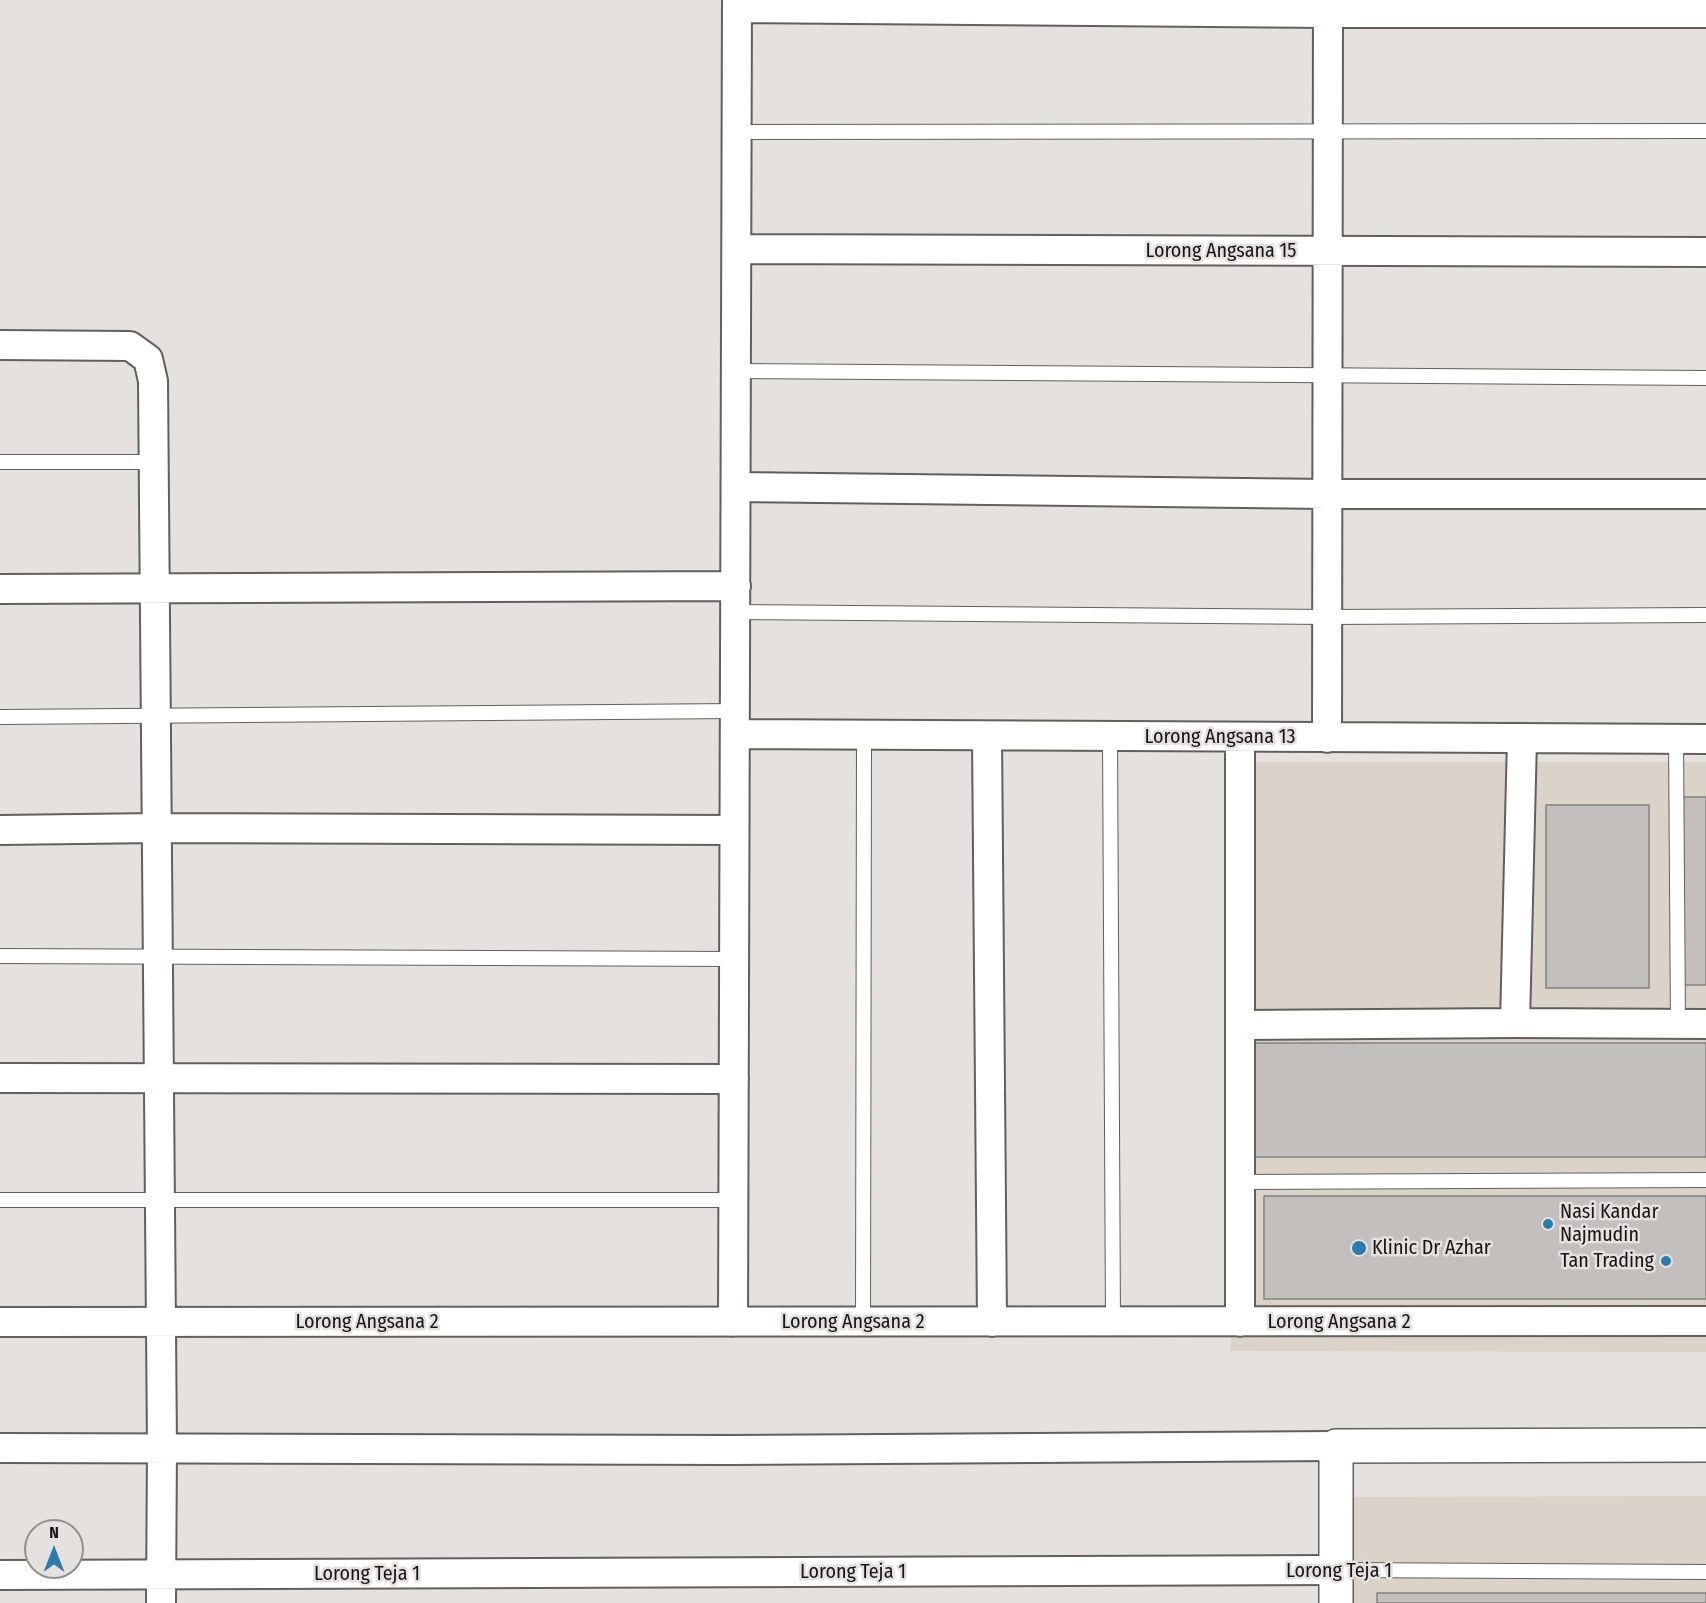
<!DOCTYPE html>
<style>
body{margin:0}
#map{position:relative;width:1706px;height:1603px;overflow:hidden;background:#e4e1de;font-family:"Fira Sans Condensed",sans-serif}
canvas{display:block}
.north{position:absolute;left:24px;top:1519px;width:60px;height:60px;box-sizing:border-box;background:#e4e1de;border:2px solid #92908e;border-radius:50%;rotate:0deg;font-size:16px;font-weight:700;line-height:24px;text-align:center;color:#171616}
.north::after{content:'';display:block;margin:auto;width:21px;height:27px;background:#2d7bad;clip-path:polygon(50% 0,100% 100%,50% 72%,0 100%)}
</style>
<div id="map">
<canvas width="1706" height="1603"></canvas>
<div class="north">N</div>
</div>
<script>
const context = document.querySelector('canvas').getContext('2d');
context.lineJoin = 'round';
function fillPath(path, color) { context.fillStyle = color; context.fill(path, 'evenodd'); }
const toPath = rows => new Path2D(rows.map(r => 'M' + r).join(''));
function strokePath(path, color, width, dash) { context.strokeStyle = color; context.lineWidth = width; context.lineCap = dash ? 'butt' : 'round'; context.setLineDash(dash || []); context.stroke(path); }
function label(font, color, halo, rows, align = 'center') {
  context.font = font + ' "Fira Sans Condensed",sans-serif'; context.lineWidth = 5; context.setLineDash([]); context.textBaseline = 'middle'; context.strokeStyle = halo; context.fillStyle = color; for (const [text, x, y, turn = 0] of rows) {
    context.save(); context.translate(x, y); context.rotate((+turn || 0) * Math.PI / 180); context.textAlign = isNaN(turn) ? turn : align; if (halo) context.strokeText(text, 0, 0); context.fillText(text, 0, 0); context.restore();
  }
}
fillPath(toPath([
 [1230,762,1706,762,1706,1352,1230,1351,1233,1328],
 [1706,1496,1706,1603,1326,1603,1326,1497]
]), '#dbd2ca');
const building = toPath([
 [1679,797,1706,797,1706,985,1679,985,1679,797],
 [1546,805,1649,805,1649,988,1546,988,1546,805],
 [1251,1043,1706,1043,1706,1157,1251,1157,1251,1043],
 [1264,1196,1706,1196,1706,1299,1264,1299,1264,1196],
 [1377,1593,1706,1593,1706,1603,1377,1603,1377,1593]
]);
fillPath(building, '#c2bfbc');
strokePath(building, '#84817e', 1.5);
const service = toPath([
 [737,132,1706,131],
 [736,371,1706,378],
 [0,462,154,462],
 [736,612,1328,617,1706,615],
 [0,717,735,711],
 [1110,737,1113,1322],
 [1676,739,1678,1024],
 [0,956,734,959],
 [1239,1182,1706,1180],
 [0,1200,733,1200],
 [863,1322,864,735],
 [1336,1570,1706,1572]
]);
const minor = toPath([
 [737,8,1328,13,1706,13],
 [737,249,1706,252],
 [0,345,130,346,148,359,153,381,162,1447,161,1603],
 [736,487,1328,494,1706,494],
 [0,589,736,586],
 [735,734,1706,739],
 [987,736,992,1322],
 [1240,737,1240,1322],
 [1327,738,1328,0],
 [0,830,157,828,734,830],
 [1515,1023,1522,738],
 [1240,1025,1515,1023,1706,1024],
 [0,1078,734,1079],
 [0,1322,1706,1321],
 [733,1322,737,0],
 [0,1448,732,1450,1336,1446],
 [0,1575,1336,1570]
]);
const tertiary = toPath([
 [1336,1603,1336,1446,1706,1445]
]);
strokePath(service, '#625f5d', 16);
strokePath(minor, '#625f5d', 32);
strokePath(tertiary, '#625f5d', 36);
strokePath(service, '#fff', 14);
strokePath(minor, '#fff', 28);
strokePath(tertiary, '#fff', 33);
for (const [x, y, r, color] of [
 [1548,1224,6,"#2d7bad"],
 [1359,1248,8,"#2d7bad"],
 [1666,1261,6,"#2d7bad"]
]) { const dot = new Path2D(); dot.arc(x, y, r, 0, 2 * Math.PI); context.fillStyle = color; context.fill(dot); strokePath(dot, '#e4e1de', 2); }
label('20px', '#171616', '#e4e1de', [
 ["Lorong Angsana 15",1221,251],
 ["Lorong Angsana 13",1220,737],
 ["Lorong Angsana 2",367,1322],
 ["Lorong Angsana 2",853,1322],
 ["Lorong Angsana 2",1339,1322],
 ["Lorong Teja 1",1339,1571],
 ["Lorong Teja 1",853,1572],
 ["Lorong Teja 1",367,1574]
]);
label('20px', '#171616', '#e4e1de', [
 ["Nasi Kandar",1560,1212],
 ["Najmudin",1560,1235],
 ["Klinic Dr Azhar",1372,1248],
 ["Tan Trading",1654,1261,"right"]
], 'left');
</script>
